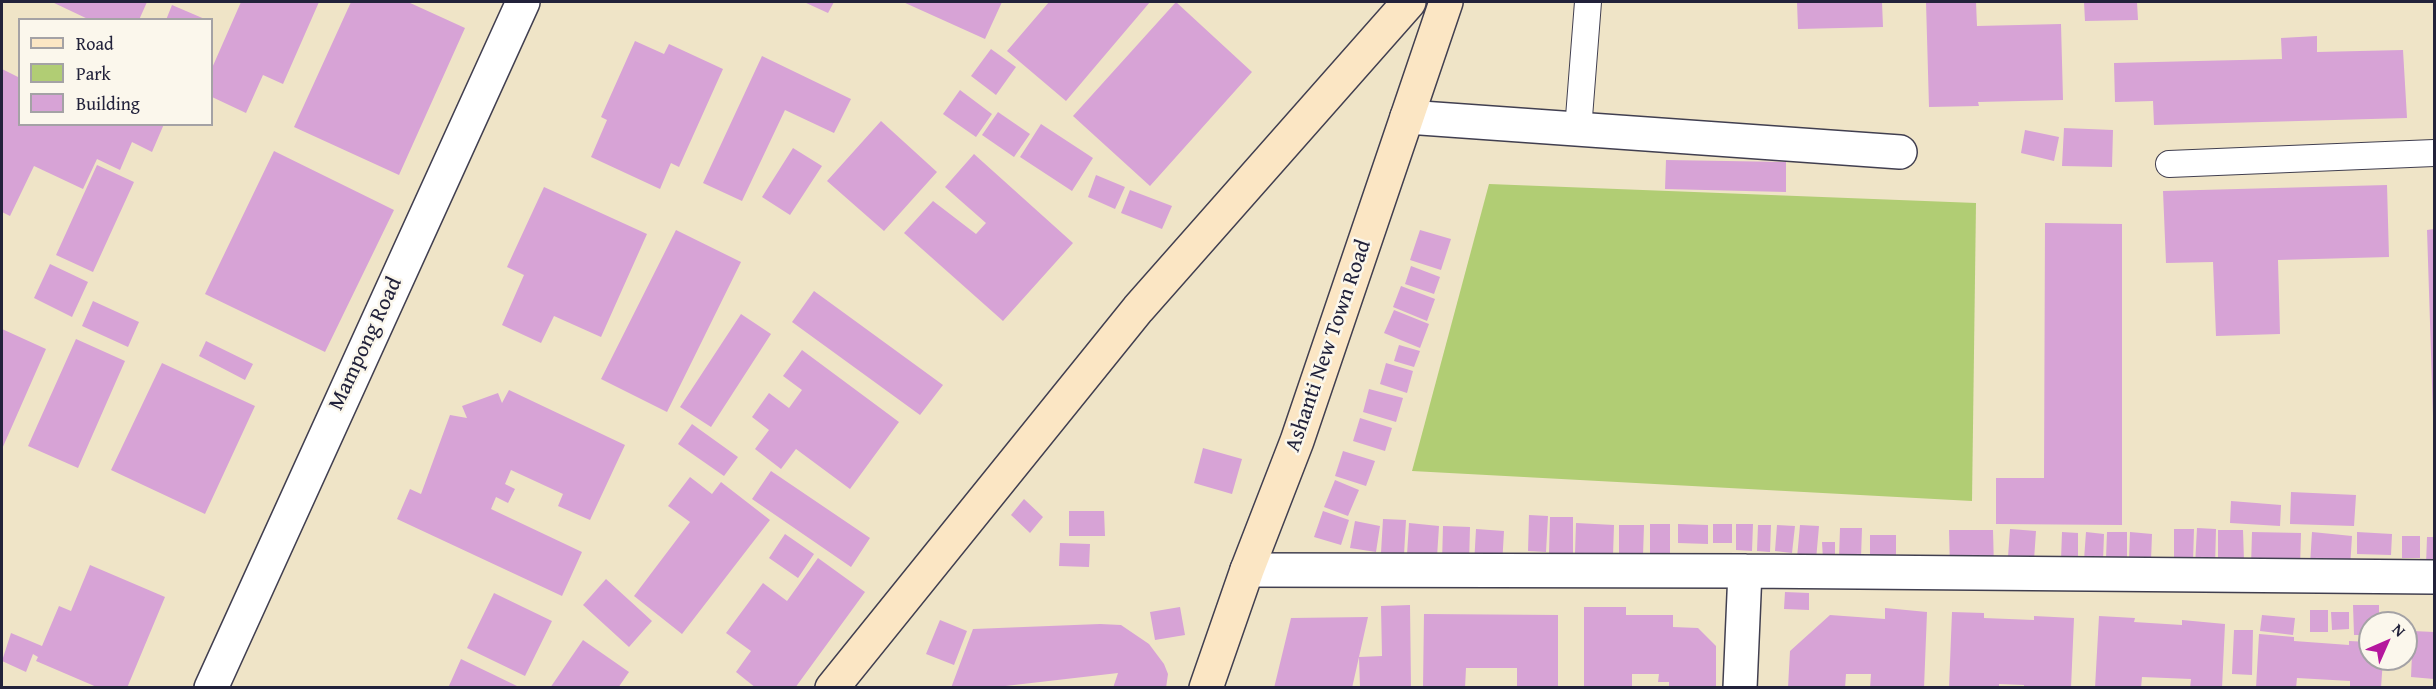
<!DOCTYPE html>
<style>
body{margin:0}
#map{position:relative;width:2436px;height:689px;overflow:hidden;background:#efe4c7;font-family:"Gentium Book Plus",serif}
canvas{display:block}
.frame{position:absolute;inset:0;border:3px solid #22223b;pointer-events:none}
.legend{position:absolute;left:18px;top:18px;width:195px;height:108px;box-sizing:border-box;background:#fbf7ec;border:2px solid #a4a2a5;margin:0;padding:8px 10px;list-style:none;font-size:18px;color:#22223b}
.legend li{display:flex;align-items:center;gap:12px;height:30px}
.legend b{width:30px;border:2px solid #a4a2a5}
.north{position:absolute;left:2358px;top:611px;width:60px;height:60px;box-sizing:border-box;background:#fbf7ec;border:2px solid #a4a2a5;border-radius:50%;rotate:45deg;font-size:16px;font-weight:700;line-height:24px;text-align:center;color:#22223b}
.north::after{content:'';display:block;margin:auto;width:21px;height:27px;background:#b5179e;clip-path:polygon(50% 0,100% 100%,50% 72%,0 100%)}
</style>
<div id="map">
<canvas width="2436" height="689"></canvas>
<div class="frame"></div>
<ul class="legend">
<li><b style="height:8px;background:#fbe6c4"></b>Road</li>
<li><b style="height:16px;background:#b1cd74"></b>Park</li>
<li><b style="height:16px;background:#d7a3d6"></b>Building</li>
</ul>
<div class="north">N</div>
</div>
<script>
const context = document.querySelector('canvas').getContext('2d');
context.lineJoin = 'round';
function fillPath(path, color) { context.fillStyle = color; context.fill(path, 'evenodd'); }
const toPath = rows => new Path2D(rows.map(r => 'M' + r).join(''));
function strokePath(path, color, width, dash) { context.strokeStyle = color; context.lineWidth = width; context.lineCap = dash ? 'butt' : 'round'; context.setLineDash(dash || []); context.stroke(path); }
function label(font, color, halo, rows, align = 'center') {
  context.font = font + ' "Gentium Book Plus",serif'; context.lineWidth = 5; context.setLineDash([]); context.textBaseline = 'middle'; context.strokeStyle = halo; context.fillStyle = color; for (const [text, x, y, turn = 0] of rows) {
    context.save(); context.translate(x, y); context.rotate((+turn || 0) * Math.PI / 180); context.textAlign = isNaN(turn) ? turn : align; if (halo) context.strokeText(text, 0, 0); context.fillText(text, 0, 0); context.restore();
  }
}
fillPath(toPath([
 [1489,184,1976,203,1972,501,1412,471]
]), '#b1cd74');
fillPath(toPath([
 [52,2,147,2,139,20,90,20],
 [241,2,319,2,283,84,263,75,246,113,212,97,212,68],
 [351,2,408,2,465,28,399,175,294,127],
 [804,2,834,2,828,13],
 [903,2,1002,2,985,39],
 [1049,2,1150,2,1066,101,1007,51],
 [1176,2,1252,72,1150,186,1073,116],
 [1797,2,1882,2,1883,27,1798,29],
 [1926,2,1976,2,1977,26,2061,24,2063,100,1978,102,1979,106,1929,107],
 [2084,2,2137,2,2138,20,2085,21],
 [172,5,207,20,166,20],
 [2317,36,2317,52,2403,50,2407,118,2154,125,2153,101,2115,102,2114,63,2282,59,2281,38],
 [635,41,664,54,669,44,723,69,679,167,671,163,660,189,591,157,607,120,601,117],
 [991,49,1016,67,996,95,971,76],
 [762,56,851,99,834,133,785,110,742,201,703,183],
 [2,69,20,78,20,124,164,124,152,152,132,142,120,170,97,159,83,189,34,166,10,216,2,212],
 [960,90,992,114,976,137,943,114],
 [998,112,1030,134,1014,157,982,135],
 [881,121,937,172,884,231,827,181],
 [1041,124,1093,158,1072,191,1020,157],
 [2064,128,2113,130,2112,167,2062,166],
 [2025,130,2059,137,2054,161,2021,153],
 [793,148,822,166,790,215,762,197],
 [274,151,394,210,325,352,205,294],
 [974,154,1073,243,1003,321,904,233,933,201,976,234,986,223,945,187],
 [1666,160,1786,162,1786,192,1665,189],
 [97,165,134,182,93,272,56,255],
 [1096,175,1125,187,1115,209,1088,197],
 [2387,185,2389,257,2278,260,2280,334,2216,336,2213,262,2166,263,2163,191],
 [544,187,647,234,601,337,554,316,541,343,502,325,524,275,507,267],
 [1130,190,1172,206,1162,229,1121,213],
 [2045,223,2122,224,2122,525,1996,524,1996,478,2044,478],
 [2434,229,2434,416,2433,416,2427,230],
 [676,230,741,262,667,412,601,379],
 [1420,230,1451,239,1441,270,1410,260],
 [50,264,88,282,72,317,34,298],
 [1411,266,1440,277,1434,294,1405,284],
 [1401,286,1435,299,1427,321,1393,307],
 [814,291,943,385,920,415,792,322],
 [93,301,139,322,128,347,82,326],
 [1394,310,1429,324,1420,348,1384,333],
 [741,314,771,334,711,427,680,407],
 [2,329,46,349,2,449],
 [76,339,125,361,78,468,28,446],
 [206,341,253,364,245,380,199,356],
 [1399,345,1420,351,1414,367,1394,361],
 [802,350,899,422,850,489,796,449,781,469,755,449,769,430,752,417,769,393,789,408,802,390,783,376],
 [162,363,255,406,205,514,111,470],
 [1386,363,1413,371,1407,393,1380,384],
 [1369,389,1403,398,1396,422,1363,412],
 [509,390,625,445,590,520,558,506,563,494,511,470,505,484,515,489,508,503,496,497,491,509,582,552,562,596,397,519,410,489,421,494,450,415,467,418,462,406,498,393,502,403],
 [1360,418,1392,428,1385,451,1353,441],
 [692,424,738,457,724,476,678,444],
 [1203,448,1242,459,1232,494,1194,483],
 [1343,451,1375,461,1366,486,1335,476],
 [771,471,870,538,851,567,752,499],
 [690,477,712,494,721,482,770,520,682,634,634,596,690,522,668,506],
 [1335,480,1359,490,1348,516,1324,507],
 [2291,492,2356,495,2354,526,2290,524],
 [1024,499,1043,517,1030,533,1011,515],
 [2231,501,2281,505,2280,526,2230,523],
 [1069,511,1104,511,1105,536,1069,536],
 [1323,511,1349,520,1341,545,1314,537],
 [1529,515,1548,516,1546,552,1528,551],
 [1550,517,1573,517,1573,554,1549,553],
 [1383,519,1406,520,1404,555,1381,553],
 [1355,521,1380,526,1376,552,1350,548],
 [1409,523,1439,526,1437,557,1407,555],
 [1576,523,1614,525,1613,556,1575,554],
 [1650,524,1670,524,1670,553,1650,553],
 [1678,524,1708,525,1708,544,1678,543],
 [1713,524,1732,524,1732,543,1713,543],
 [1736,524,1753,524,1752,551,1736,550],
 [1619,525,1644,525,1643,556,1619,555],
 [1758,525,1771,525,1770,552,1757,551],
 [1777,525,1795,526,1792,553,1775,551],
 [1800,525,1819,526,1816,560,1797,558],
 [1443,526,1470,527,1469,564,1442,563],
 [1840,528,1862,528,1861,558,1839,558],
 [2197,528,2216,529,2215,567,2195,566],
 [1476,529,1504,531,1502,566,1474,565],
 [2010,529,2036,531,2034,560,2008,557],
 [2174,529,2194,529,2193,562,2174,561],
 [1949,530,1993,530,1994,569,1950,569],
 [2218,530,2243,530,2244,561,2218,561],
 [2062,532,2078,533,2078,560,2061,560],
 [2086,532,2104,534,2103,561,2084,560],
 [2107,532,2127,532,2127,560,2106,559],
 [2130,532,2152,534,2151,561,2129,560],
 [2252,532,2301,533,2300,569,2251,567],
 [2312,532,2352,536,2350,568,2310,565],
 [2357,532,2392,534,2391,555,2357,554],
 [785,534,814,554,798,578,769,558],
 [1870,535,1896,535,1896,555,1870,555],
 [2402,536,2420,536,2420,558,2402,558],
 [2427,537,2434,537,2434,565,2426,565],
 [1822,542,1835,542,1835,559,1823,559],
 [1060,543,1090,544,1089,567,1059,566],
 [818,558,865,592,795,688,756,688,736,672,751,651,726,633,763,583,787,601],
 [90,565,165,597,127,688,99,688,36,661,38,657,33,654,26,672,2,661,11,633,42,646,59,606,71,611],
 [606,579,652,621,629,647,583,605],
 [1785,592,1809,593,1809,610,1784,609],
 [494,593,552,621,525,676,467,648],
 [1410,605,1411,688,1360,688,1359,657,1382,656,1381,606],
 [2353,605,2379,605,2379,623,2370,623,2370,635,2354,635],
 [1180,607,1185,635,1155,640,1150,612],
 [1584,607,1626,607,1626,615,1673,615,1673,627,1698,628,1716,646,1716,688,1669,688,1669,682,1658,682,1659,674,1632,674,1632,688,1584,688],
 [1885,608,1927,612,1924,688,1870,688,1871,674,1846,674,1845,688,1788,688,1790,651,1830,615,1885,619],
 [2310,610,2328,610,2328,632,2310,632],
 [1952,612,1984,613,1984,618,2034,620,2034,616,2074,618,2071,688,2024,688,2024,685,1999,684,1999,688,1949,688],
 [2331,612,2349,612,2349,629,2332,630],
 [1424,614,1558,615,1558,688,1517,688,1517,668,1466,668,1465,688,1423,688],
 [2262,615,2295,618,2293,635,2260,631],
 [2099,616,2135,618,2134,622,2182,625,2182,620,2225,624,2222,688,2190,688,2191,679,2142,677,2141,688,2095,688],
 [1368,617,1352,688,1274,688,1291,618],
 [940,620,967,631,954,665,926,654],
 [1100,624,1121,625,1149,644,1164,664,1168,674,1166,688,1113,688,1118,673,988,688,951,688,973,629],
 [2234,630,2253,630,2252,675,2232,674],
 [2413,631,2434,632,2434,679,2411,677],
 [2259,634,2294,637,2294,641,2349,645,2349,641,2370,642,2370,659,2383,659,2381,688,2350,688,2350,681,2297,678,2296,688,2256,688],
 [583,640,629,672,618,688,550,688],
 [461,659,517,686,516,688,448,688]
]), '#d7a3d6');
const lane = toPath([
 [1578,130,1588,2],
 [2169,164,2434,153]
]);
const street = toPath([
 [1407,117,1900,152],
 [1247,570,1745,571,2434,577],
 [211,688,523,2],
 [1740,688,1745,571]
]);
const secondary = toPath([
 [832,688,1138,309,1409,2],
 [1206,688,1247,570,1297,441,1446,2]
]);
strokePath(lane, '#413f50', 28);
strokePath(street, '#413f50', 36);
strokePath(secondary, '#413f50', 36);
strokePath(lane, '#fff', 26);
strokePath(street, '#fff', 33);
strokePath(secondary, '#fbe6c4', 33);
label('22px', '#22223b', '#fbf7ec', [
 ["Mampong Road",366,344,-65],
 ["Ashanti New Town Road",1329,346,-71]
]);
</script>
